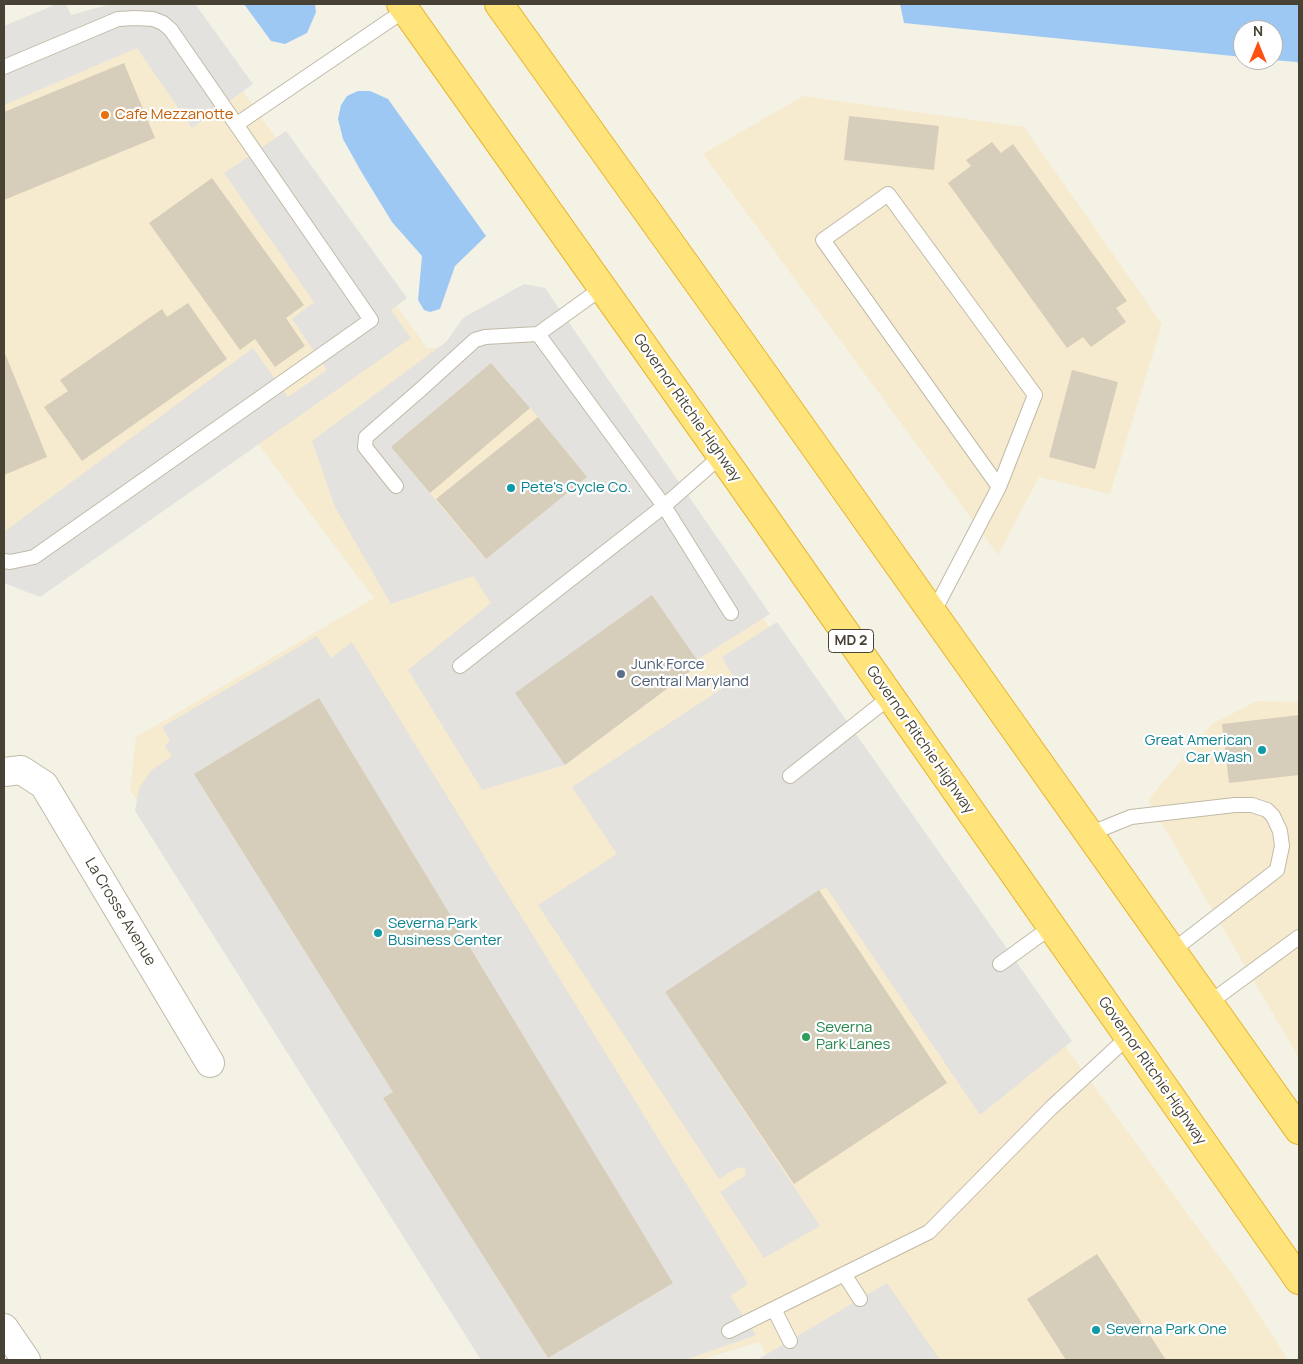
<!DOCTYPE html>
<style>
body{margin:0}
#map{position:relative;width:1303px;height:1364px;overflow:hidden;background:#f4f1e5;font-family:Manrope,sans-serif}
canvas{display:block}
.frame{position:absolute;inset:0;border:5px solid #474234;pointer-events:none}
.north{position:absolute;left:1233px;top:20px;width:50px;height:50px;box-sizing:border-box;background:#fff;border:1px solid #b5b3ae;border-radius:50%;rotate:0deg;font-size:14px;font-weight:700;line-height:20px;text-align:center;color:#474234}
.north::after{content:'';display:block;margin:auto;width:18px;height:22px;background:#ff4f11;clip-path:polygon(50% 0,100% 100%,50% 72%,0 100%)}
</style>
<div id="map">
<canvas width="1303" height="1364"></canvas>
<div class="frame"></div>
<div class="north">N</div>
</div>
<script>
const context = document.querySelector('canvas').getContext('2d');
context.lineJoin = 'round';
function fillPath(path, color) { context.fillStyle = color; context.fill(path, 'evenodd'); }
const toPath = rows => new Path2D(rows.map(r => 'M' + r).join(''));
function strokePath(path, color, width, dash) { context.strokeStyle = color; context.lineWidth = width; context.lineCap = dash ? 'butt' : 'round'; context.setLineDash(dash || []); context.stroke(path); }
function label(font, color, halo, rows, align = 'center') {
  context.font = font + ' Manrope,sans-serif'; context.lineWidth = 4.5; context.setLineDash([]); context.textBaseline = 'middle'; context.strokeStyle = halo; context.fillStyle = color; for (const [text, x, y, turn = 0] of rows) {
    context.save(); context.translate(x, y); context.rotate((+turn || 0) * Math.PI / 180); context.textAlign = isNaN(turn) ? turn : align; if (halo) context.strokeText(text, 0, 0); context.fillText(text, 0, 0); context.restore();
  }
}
fillPath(toPath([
 [185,11,427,348,452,348,522,305,609,407,862,753,1056,1034,1242,1288,1288,1360,770,1360,759,1342,700,1360,499,1360,130,790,136,737,374,598,247,429,4,578,4,58],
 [803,96,1024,127,1162,324,1110,494,1039,477,998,555,703,154],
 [1257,701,1299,702,1299,1058,1148,800,1212,724]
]), '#f7ebcf');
fillPath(toPath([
 [57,4,66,4,71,15,111,4,195,4,253,84,192,128,137,48,4,105,4,26],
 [286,131,407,298,391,310,411,338,40,597,4,583,4,532,253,348,288,397,327,370,292,319,314,302,224,173],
 [524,284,545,288,770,614,698,659,700,664,652,596,565,765,482,790,408,670,491,603,473,576,391,604,335,507,312,441,446,342,463,318],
 [491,363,538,417,587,477,485,559,391,447],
 [777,622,1072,1041,980,1115,826,887,665,992,820,1226,764,1258,720,1192,745,1176,746,1169,739,1167,719,1179,538,905,617,854,572,787,735,680,722,657],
 [317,636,331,658,352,642,748,1284,730,1296,756,1335,685,1360,481,1360,135,811,139,788,152,770,172,756,165,746,170,741,162,727],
 [319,698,673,1283,548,1358,383,1098,393,1092,194,774],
 [887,1283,940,1360,757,1360]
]), '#e4e2de');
fillPath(toPath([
 [244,4,315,4,316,12,307,33,285,44,271,41],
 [900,4,1299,4,1299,65,1297,62,1273,60,1273,30,1243,30,1243,57,904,23],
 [358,91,370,91,388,99,486,236,455,266,440,309,430,312,424,310,418,300,422,256,392,222,362,173,343,139,338,119,341,105,347,96]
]), '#9ec8f4');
fillPath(toPath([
 [124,63,155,138,4,200,4,112],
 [849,116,939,126,934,170,844,160],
 [992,142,1001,153,1013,144,1127,301,1116,308,1126,322,1091,347,1083,337,1067,348,948,183,971,166,966,160],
 [212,178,304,305,286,318,305,346,275,367,255,339,240,350,149,223],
 [188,303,227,359,82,461,44,407,68,391,60,380,162,309,167,317],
 [4,351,47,457,4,475],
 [491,363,530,408,430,493,391,447],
 [1072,370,1118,382,1095,469,1049,457],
 [538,417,587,477,486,559,436,499],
 [652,595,700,664,565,765,515,693],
 [319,698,673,1283,548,1358,383,1098,393,1092,194,774],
 [1299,715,1299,775,1229,783,1222,724],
 [819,890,947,1083,794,1184,665,992],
 [1097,1254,1166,1360,1066,1360,1027,1299]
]), '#d6ceba');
const service = toPath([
 [4,67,118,19,135,18,153,19,163,23,171,30,371,320,34,557,10,562,4,561],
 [237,124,405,10],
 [538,334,664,506,731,613],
 [396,486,365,447,366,437,420,390,475,340,485,337,538,334,602,288],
 [933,613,999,487,1035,395,888,194,823,240,999,487],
 [460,666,664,506,721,456],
 [790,776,890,697],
 [1089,834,1131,817,1235,805,1252,805,1267,810,1273,816,1280,831,1282,846,1277,870,1172,951],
 [1000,964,1051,927],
 [1209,1003,1299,937],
 [844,1274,860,1299],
 [774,1309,790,1341],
 [729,1331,929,1232,1051,1108,1128,1037]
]);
const minor = toPath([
 [4,772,21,770,44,785,210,1063],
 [4,1328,26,1360]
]);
const trunk = toPath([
 [401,4,735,475,1299,1280],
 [499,4,755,362,1299,1130]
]);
strokePath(service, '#c0baa7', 16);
strokePath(minor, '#c0baa7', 30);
strokePath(trunk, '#e7b62d', 30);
strokePath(service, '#fff', 14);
strokePath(minor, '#fff', 28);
strokePath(trunk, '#ffe47c', 28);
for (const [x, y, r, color] of [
 [105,115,5,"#e8710a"],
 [511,488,5,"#0f9aa8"],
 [621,674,5,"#5c6f8a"],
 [1262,750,5,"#0f9aa8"],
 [378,933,5,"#0f9aa8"],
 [806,1037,5,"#2e9e5b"],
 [1096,1330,5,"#0f9aa8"]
]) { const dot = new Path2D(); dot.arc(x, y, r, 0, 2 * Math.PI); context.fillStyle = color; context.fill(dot); strokePath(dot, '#fff', 2); }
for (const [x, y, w] of [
 [851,641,45]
]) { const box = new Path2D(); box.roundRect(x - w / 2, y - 11.5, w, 23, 4); context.fillStyle = '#fff'; context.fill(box); strokePath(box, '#474234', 1); }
label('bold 14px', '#474234', null, [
 ["MD 2",851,641]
]);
label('15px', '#c56008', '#fff', [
 ["Cafe Mezzanotte",115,115]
], 'left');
label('15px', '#474234', '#fff', [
 ["Governor Ritchie Highway",687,408,55],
 ["Governor Ritchie Highway",920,740,55],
 ["La Crosse Avenue",120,912,59],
 ["Governor Ritchie Highway",1152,1071,55]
]);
label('15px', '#0d838f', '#fff', [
 ["Pete's Cycle Co.",521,488],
 ["Great American",1252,741,"right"],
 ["Car Wash",1252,758,"right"],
 ["Severna Park",388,924],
 ["Business Center",388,941],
 ["Severna Park One",1106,1330]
], 'left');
label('15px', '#4e5e75', '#fff', [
 ["Junk Force",631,665],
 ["Central Maryland",631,682]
], 'left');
label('15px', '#27864d', '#fff', [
 ["Severna",816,1028],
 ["Park Lanes",816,1045]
], 'left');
</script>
